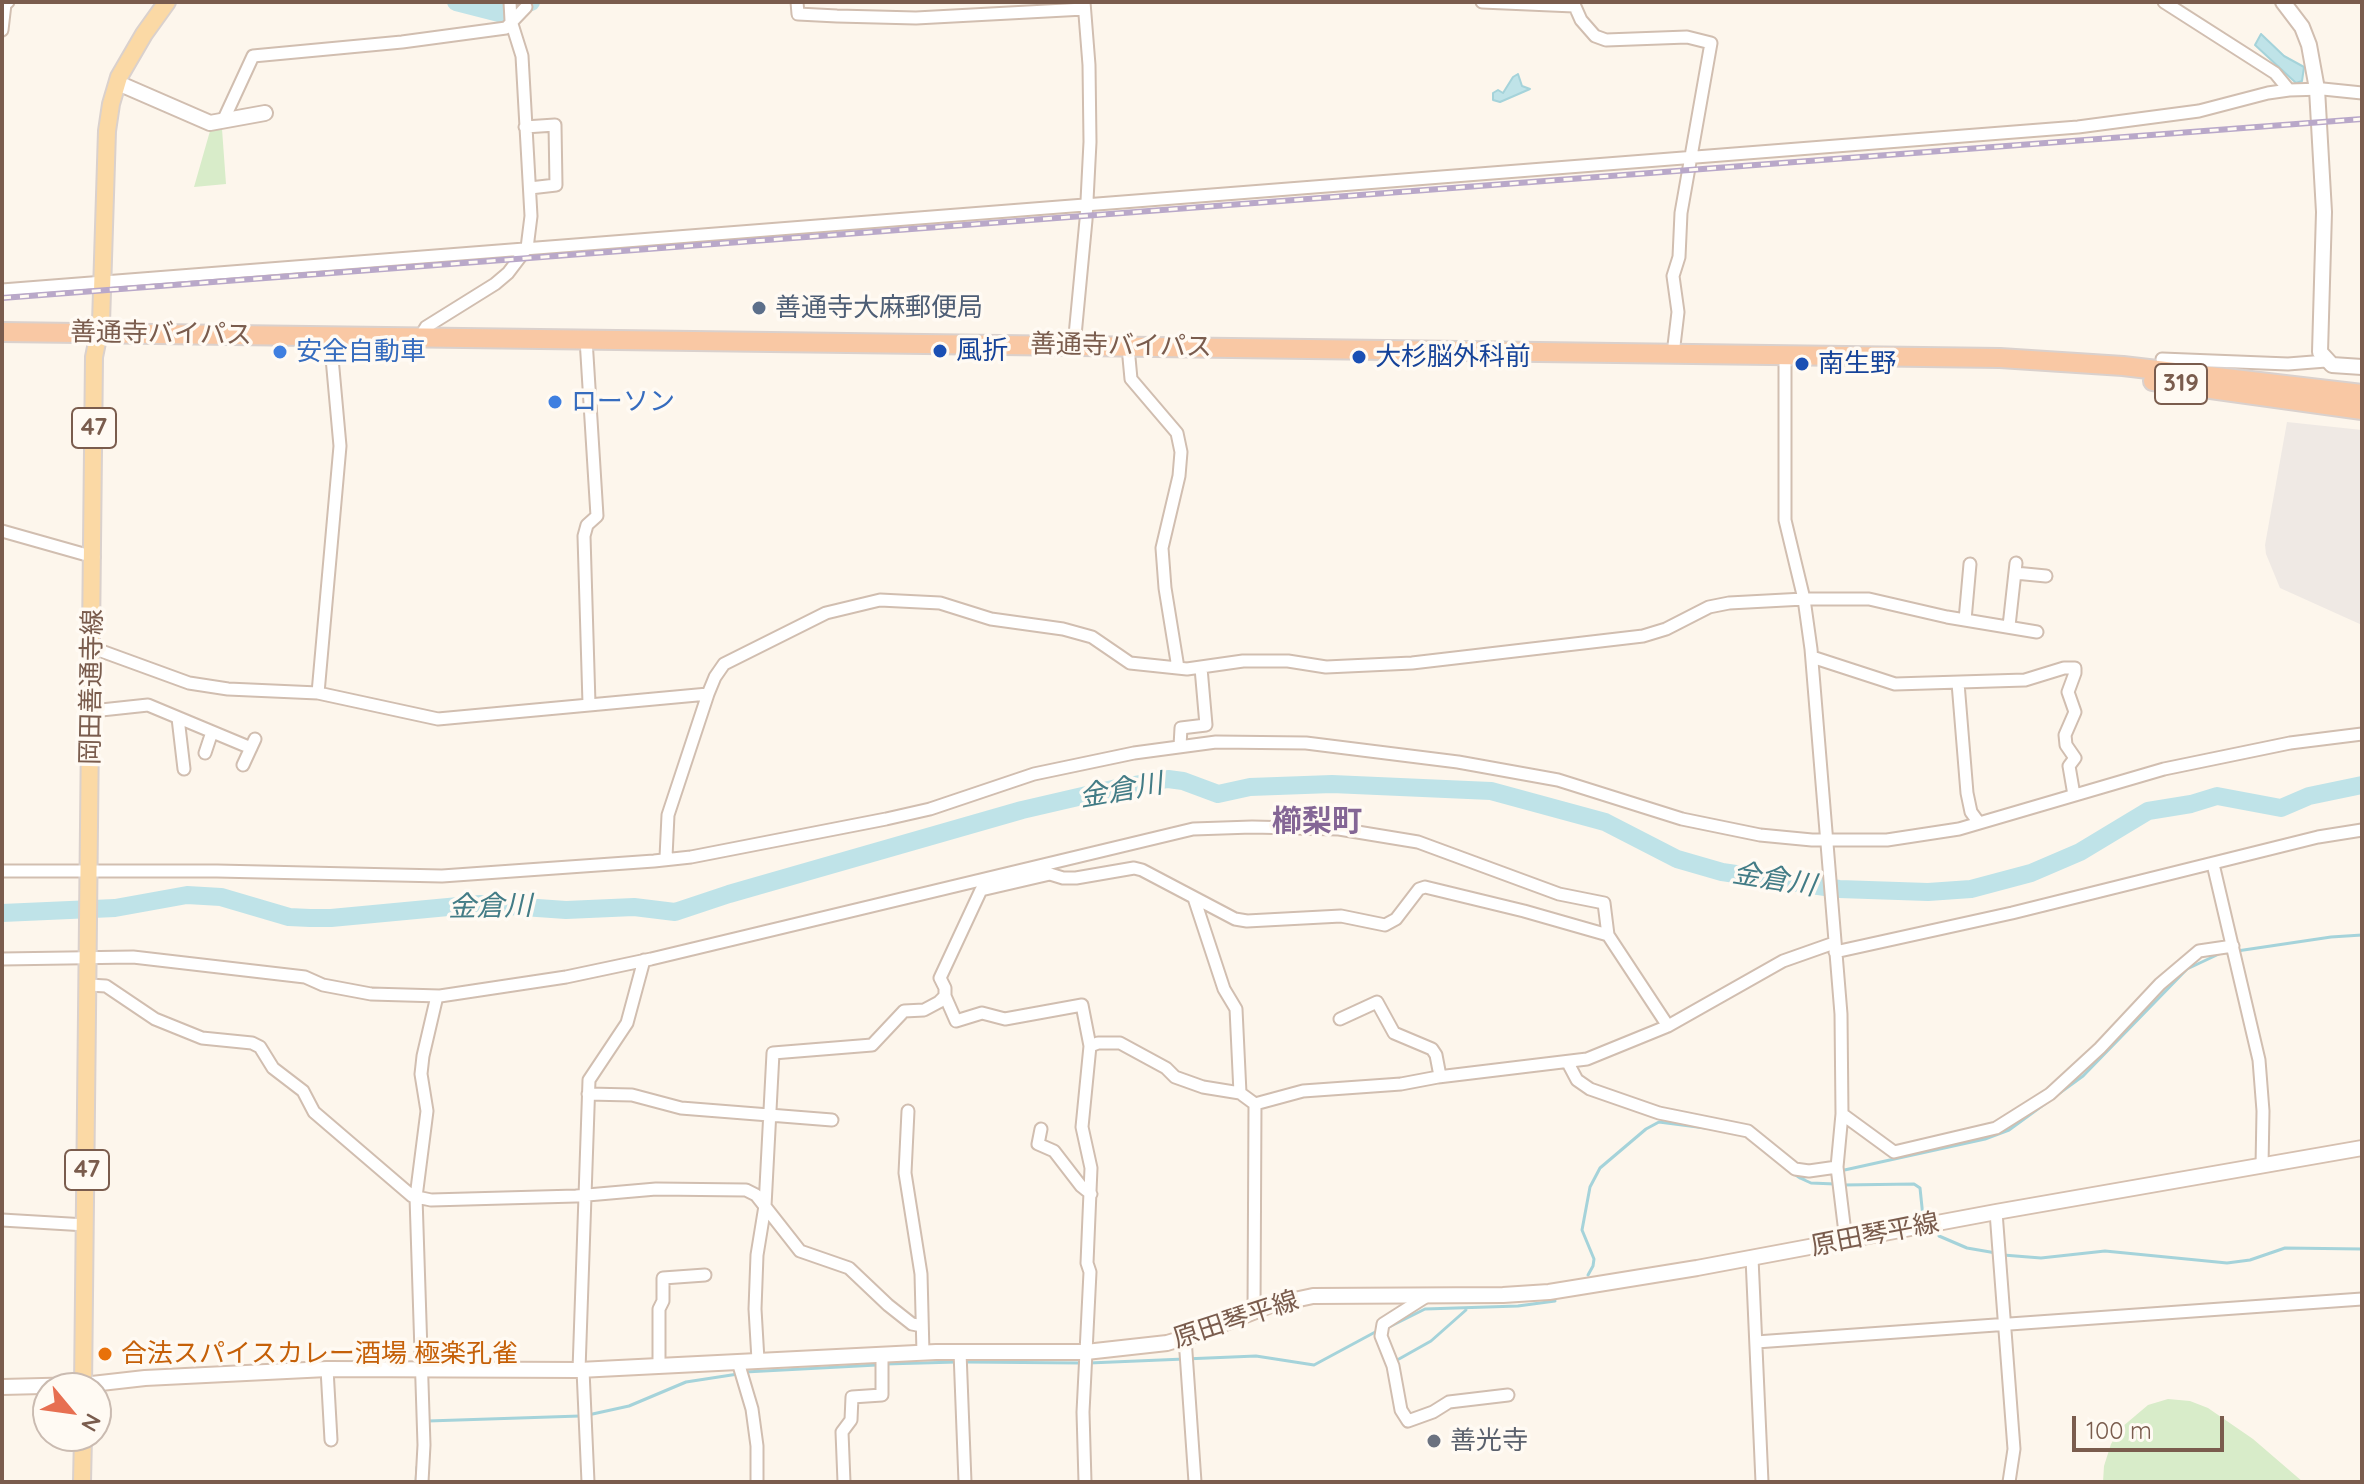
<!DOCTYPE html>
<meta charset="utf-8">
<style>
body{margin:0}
#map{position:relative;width:2364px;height:1484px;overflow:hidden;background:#fdf6ec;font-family:Quicksand,sans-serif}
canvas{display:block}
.frame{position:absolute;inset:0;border:4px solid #7a5c4d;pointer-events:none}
.north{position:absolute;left:32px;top:1372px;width:80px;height:80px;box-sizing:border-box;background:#fffaf3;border:2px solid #cabbb1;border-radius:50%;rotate:119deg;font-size:22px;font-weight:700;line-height:32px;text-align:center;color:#7a5c4d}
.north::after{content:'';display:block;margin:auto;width:28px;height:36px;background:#e76f51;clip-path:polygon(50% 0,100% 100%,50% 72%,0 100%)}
.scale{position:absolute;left:2072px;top:1416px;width:152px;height:36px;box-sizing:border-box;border:4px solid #7a5c4d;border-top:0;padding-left:10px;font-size:24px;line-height:28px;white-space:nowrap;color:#7a5c4d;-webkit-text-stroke:6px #fffaf3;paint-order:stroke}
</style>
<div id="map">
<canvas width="2364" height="1484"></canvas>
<div class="frame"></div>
<div class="north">N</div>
<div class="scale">100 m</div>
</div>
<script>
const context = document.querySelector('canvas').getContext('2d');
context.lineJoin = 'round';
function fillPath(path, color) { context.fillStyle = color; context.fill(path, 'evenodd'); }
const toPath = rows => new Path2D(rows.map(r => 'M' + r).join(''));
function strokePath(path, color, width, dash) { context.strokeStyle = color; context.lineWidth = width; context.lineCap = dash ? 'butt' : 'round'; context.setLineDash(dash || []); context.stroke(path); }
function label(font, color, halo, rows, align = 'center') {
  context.font = font + ' Quicksand,"Noto Sans JP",sans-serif'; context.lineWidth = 7; context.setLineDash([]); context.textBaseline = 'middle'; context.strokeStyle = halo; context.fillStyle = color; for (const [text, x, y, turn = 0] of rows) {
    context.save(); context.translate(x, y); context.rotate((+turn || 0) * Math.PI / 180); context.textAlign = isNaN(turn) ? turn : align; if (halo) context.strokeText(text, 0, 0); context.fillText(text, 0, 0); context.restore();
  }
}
fillPath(toPath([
 [2287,422,2362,430,2362,625,2280,588,2266,554,2265,545]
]), '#efe9e4');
fillPath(toPath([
 [222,129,226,184,194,187,210,131],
 [2168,1399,2190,1401,2208,1408,2253,1439,2303,1482,2103,1482,2104,1466,2111,1444,2122,1427,2148,1405]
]), '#d8ecc9');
const water = toPath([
 [2261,34,2284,56,2304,67,2302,81,2296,83,2255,45,2261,34],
 [1518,74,1522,86,1530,89,1500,102,1493,100,1493,93,1498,90,1503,93,1513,77,1518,74]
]);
fillPath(water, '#bfe3e8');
strokePath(water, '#a5d3da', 2);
strokePath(toPath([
 [2237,951,2331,937,2362,935],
 [1784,1167,1800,1178,1809,1176],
 [1840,1171,1985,1139,2009,1130,2083,1076,2187,969,2221,953],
 [1800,1178,1811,1183,1835,1184],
 [1843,1185,1914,1184,1920,1188,1923,1217],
 [1939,1236,1967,1248,1996,1253],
 [2003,1255,2041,1258,2105,1251,2227,1263,2250,1260,2285,1248,2362,1249],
 [1588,1275,1593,1266,1594,1259,1582,1230,1590,1187,1600,1168,1646,1129,1659,1122,1713,1129],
 [1387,1328,1425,1309,1518,1306,1555,1301],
 [1399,1359,1431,1341,1466,1310],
 [965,1362,1081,1363],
 [1089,1363,1256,1356,1314,1365,1379,1330],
 [885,1364,957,1362],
 [745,1372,877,1365],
 [588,1415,629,1406,686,1382,738,1374],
 [428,1421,580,1416],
 [416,1482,417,1467]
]), '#a5d3da', 3);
strokePath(toPath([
 [456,2,499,13,531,2],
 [2,913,115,908,187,895,221,897,289,917,310,918,331,918,480,904,566,910,634,907,675,912,729,894,1022,810,1117,788,1168,779,1183,781,1218,794,1250,787,1332,784,1491,791,1605,822,1677,859,1722,872,1839,889,1928,892,1971,889,2031,873,2080,852,2148,811,2191,804,2217,796,2281,808,2309,796,2362,785]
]), '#bfe3e8', 18);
const minor = toPath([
 [797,2,798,14,837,16,916,18,1084,9],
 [1482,2,1574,6],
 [1573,2,1581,20,1595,36,1606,40,1687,37,1711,43,1681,213,1679,257,1673,276,1678,312,1673,354],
 [2164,2,2275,73,2289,90],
 [2,30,5,4,8,2],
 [223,121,253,56,402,42,506,28,526,7],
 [525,127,555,125,556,185,530,188],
 [2,290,2078,127,2199,111,2268,93,2289,90,2323,89,2362,93],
 [420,337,426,327,495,284,508,273,527,248,531,216,522,56,511,21,510,2],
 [586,339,597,516,587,525,584,536,589,704],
 [1074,346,1086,220,1090,142,1089,65,1084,2],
 [1128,347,1131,379,1177,433,1181,452,1179,476,1162,548,1165,588,1178,668],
 [1785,357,1785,520,1804,599,1811,649,1841,1014,1842,1114,1837,1167,1846,1241],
 [2162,359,2288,364,2326,361],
 [2,531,94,557],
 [2015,573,2046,576],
 [1965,620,1970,564],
 [2009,626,2016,563],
 [93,648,189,683,228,689,318,693,438,719,708,694],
 [1812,657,1895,684,2025,680,2064,668,2075,668,2075,673,2068,692,2075,712,2065,735,2066,745,2075,758,2069,766,2074,795],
 [1958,683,1967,793,1971,812,1979,823],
 [318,693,340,446,330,336],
 [92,711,148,705,251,748],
 [178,718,184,769],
 [1180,746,1181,728,1206,725,1201,668],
 [205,753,212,732],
 [243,765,255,739],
 [666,857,668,815,708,694,715,677,724,664,826,613,880,600,940,603,991,619,1063,629,1092,637,1130,663,1187,669,1243,661,1288,661,1326,667,1412,663,1643,636,1666,629,1709,607,1729,603,1804,599,1869,599,1947,617,2037,632],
 [2213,864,2259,1060,2263,1111,2262,1166],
 [2,871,217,871,442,876,654,861,691,857,886,819,930,809,1034,774,1134,753,1216,742,1306,743,1458,762,1558,780,1682,819,1760,835,1812,840,1887,840,1959,829,2164,769,2290,743,2362,734],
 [1194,898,1224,989,1236,1009,1240,1093],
 [1835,952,2012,913,2318,837,2362,830],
 [2,959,133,957,305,977,323,985,371,994,440,996,566,977,651,959,1193,829,1252,827,1339,829,1418,842,1559,894,1604,903,1608,935],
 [89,985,106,986,155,1019,202,1038,252,1043,260,1047,273,1068,303,1091,314,1112,412,1196,431,1200,576,1196,656,1189,746,1190,756,1195,800,1251,849,1268,888,1305,912,1324,922,1326],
 [945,996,956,1021,982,1013,1005,1019,1082,1005,1090,1046],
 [1340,1019,1377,1002,1394,1033,1432,1049,1436,1055,1440,1076],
 [1568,1063,1577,1080,1590,1089,1659,1113,1748,1131,1795,1169,1809,1171,1837,1167],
 [588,1094,632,1095,681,1108,832,1120],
 [1255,1104,1303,1091,1401,1084,1438,1077,1587,1059,1668,1026,1783,961,1834,943],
 [908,1111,905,1173,921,1274,923,1353],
 [1842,1114,1894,1152,1996,1128,2050,1094,2100,1048,2160,984,2199,951,2233,946],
 [1041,1129,1038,1144,1054,1151,1081,1186,1091,1194],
 [1996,1212,2014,1449,2009,1482],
 [2,1220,86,1225],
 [1752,1258,1762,1482],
 [1427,1296,1383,1324,1381,1336,1393,1366,1401,1410,1408,1421,1433,1412,1449,1402,1508,1395],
 [1254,1312,1255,1104],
 [1185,1338,1195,1482],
 [1756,1342,2362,1299],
 [960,1352,965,1482],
 [758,1360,755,1309,757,1255,765,1206,773,1053,872,1045,904,1011,924,1010,939,1002,945,996,945,988,940,978,981,890,1050,874,1063,878,1076,878,1134,868,1142,870,1235,919,1247,921,1341,916,1385,925,1396,919,1419,889,1425,887,1524,911,1608,935,1668,1026],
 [738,1362,752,1409,757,1446,757,1482],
 [659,1366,659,1309,663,1301,663,1278,705,1275],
 [327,1369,331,1440],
 [579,1370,589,1080,627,1023,644,960],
 [583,1370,588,1482],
 [422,1482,424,1445,416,1197,427,1111,421,1074,423,1056,437,996],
 [844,1482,842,1432,851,1420,852,1397,882,1395,882,1355],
 [1085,1482,1083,1412,1090,1272,1087,1263,1091,1168,1082,1127,1090,1046,1098,1043,1120,1043,1166,1068,1175,1077,1203,1087,1240,1093,1255,1104]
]);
const tertiary = toPath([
 [2283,2,2302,27,2309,45,2317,89,2324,212,2320,352,2332,365,2362,367],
 [118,83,210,123,265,113]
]);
const secondary = toPath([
 [2,1387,83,1385,145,1378,327,1369,579,1370,936,1352,1086,1352,1167,1343,1200,1333,1271,1305,1313,1296,1503,1295,1549,1292,1697,1268,1996,1212,2362,1148]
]);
const primary = toPath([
 [83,1388,94,357,101,323,107,131,111,104,119,77,144,34,167,2],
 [82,1482,83,1436]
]);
const trunk = toPath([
 [2,332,2000,358,2123,366,2362,394],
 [2153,381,2362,410]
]);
strokePath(minor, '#d1beb0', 15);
strokePath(tertiary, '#d1beb0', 18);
strokePath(secondary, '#d6c0b0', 18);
strokePath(primary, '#dad1cd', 20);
strokePath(trunk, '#dad1cd', 22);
strokePath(minor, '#fff', 11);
strokePath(tertiary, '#fff', 14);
strokePath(secondary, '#fff', 14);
strokePath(primary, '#fbd9a5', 16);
strokePath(trunk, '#f9c8a4', 18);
const rail = toPath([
 [2,298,2362,119]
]);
strokePath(rail, '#b9a8c9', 6);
strokePath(rail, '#fffaf3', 3, [9]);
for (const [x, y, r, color] of [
 [759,308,8,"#5c6f8a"],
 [940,351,8,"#1a4fb4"],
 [280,352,8,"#3f7fe0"],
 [1359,357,8,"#1a4fb4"],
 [1802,364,8,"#1a4fb4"],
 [555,402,8,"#3f7fe0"],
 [105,1354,8,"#e8710a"],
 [1434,1441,8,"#6b7280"]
]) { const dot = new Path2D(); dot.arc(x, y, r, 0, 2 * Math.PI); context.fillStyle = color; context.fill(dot); strokePath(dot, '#fffaf3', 3); }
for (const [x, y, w] of [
 [2181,384,52],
 [94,428,44],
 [87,1170,44]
]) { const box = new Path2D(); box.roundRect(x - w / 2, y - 20, w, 40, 6); context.fillStyle = '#fffaf3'; context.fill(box); strokePath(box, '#7a5c4d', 2); }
label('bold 24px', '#7a5c4d', null, [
 ["319",2181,384],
 ["47",94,428],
 ["47",87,1170]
]);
label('26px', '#4e5e75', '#fffaf3', [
 ["善通寺大麻郵便局",775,308]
], 'left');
label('26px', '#7a5c4d', '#fffaf3', [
 ["善通寺バイパス",161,334,1],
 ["善通寺バイパス",1121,346,1],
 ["岡田善通寺線",92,687,-89],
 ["原田琴平線",1875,1235,-11],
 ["原田琴平線",1236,1320,-18]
]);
label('26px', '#164399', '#fffaf3', [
 ["風折",956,351],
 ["大杉脳外科前",1375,357],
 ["南生野",1818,364]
], 'left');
label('26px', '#366cbe', '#fffaf3', [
 ["安全自動車",296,352],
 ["ローソン",571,402]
], 'left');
label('26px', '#c56008', '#fffaf3', [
 ["合法スパイスカレー酒場 極楽孔雀",121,1354]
], 'left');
label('26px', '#5b616d', '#fffaf3', [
 ["善光寺",1450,1441]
], 'left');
label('italic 28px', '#437c86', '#fffaf3', [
 ["金倉川",1121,791,-10],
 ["金倉川",1774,880,9],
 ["金倉川",490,907,-1]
]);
label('bold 30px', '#846695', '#fffaf3', [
 ["櫛梨町",1317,822]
]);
</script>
